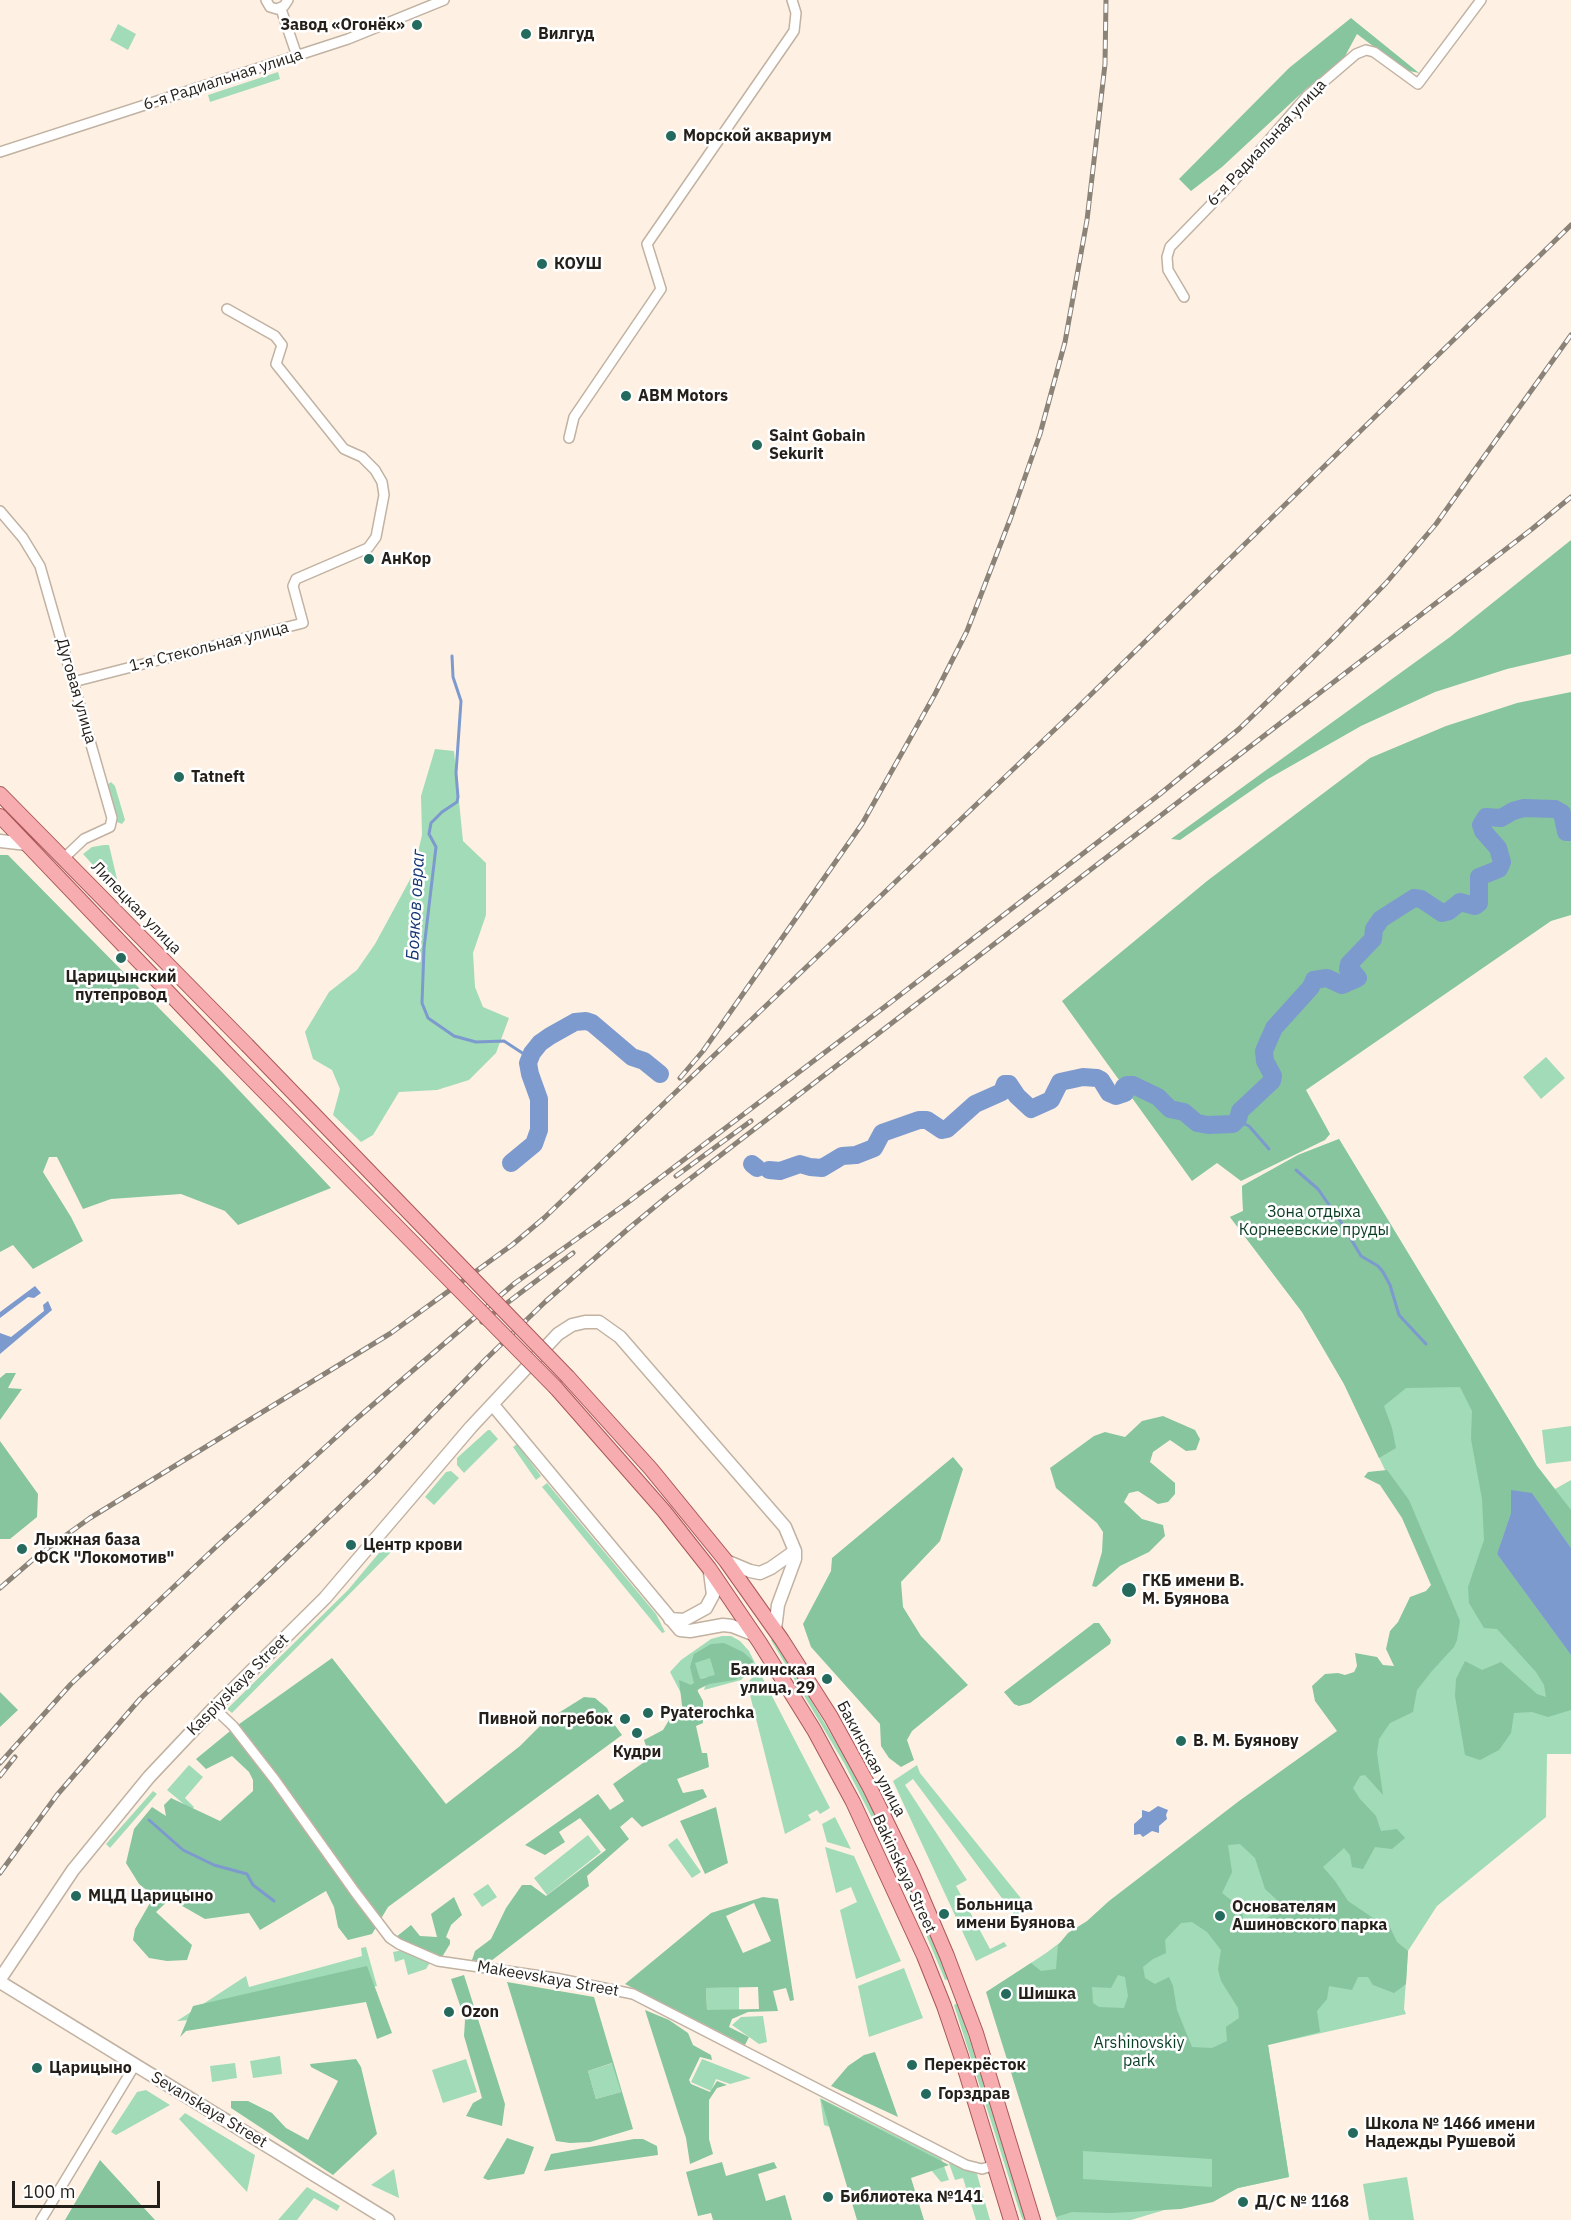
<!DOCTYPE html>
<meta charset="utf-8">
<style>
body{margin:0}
#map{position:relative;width:1571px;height:2220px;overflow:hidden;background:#fef1e3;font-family:"IBM Plex Sans",sans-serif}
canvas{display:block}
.scale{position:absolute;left:12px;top:2181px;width:148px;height:27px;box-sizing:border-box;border:3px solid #241f19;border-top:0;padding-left:8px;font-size:18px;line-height:21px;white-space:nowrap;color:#241f19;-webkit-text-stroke:4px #fff;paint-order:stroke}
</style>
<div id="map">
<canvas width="1571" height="2220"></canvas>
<div class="scale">100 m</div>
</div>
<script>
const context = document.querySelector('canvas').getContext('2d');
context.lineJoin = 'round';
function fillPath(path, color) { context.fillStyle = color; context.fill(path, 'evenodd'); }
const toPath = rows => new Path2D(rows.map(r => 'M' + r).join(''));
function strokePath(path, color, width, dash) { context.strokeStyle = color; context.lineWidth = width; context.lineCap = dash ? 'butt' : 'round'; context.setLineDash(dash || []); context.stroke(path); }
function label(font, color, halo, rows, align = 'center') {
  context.font = font + ' "IBM Plex Sans",sans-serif'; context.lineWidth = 5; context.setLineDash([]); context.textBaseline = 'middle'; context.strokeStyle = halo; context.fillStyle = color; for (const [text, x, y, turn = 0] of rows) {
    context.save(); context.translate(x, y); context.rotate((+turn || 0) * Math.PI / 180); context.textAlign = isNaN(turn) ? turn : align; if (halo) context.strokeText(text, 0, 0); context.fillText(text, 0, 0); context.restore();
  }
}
fillPath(toPath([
 [118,24,136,34,128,50,110,40],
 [278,72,280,79,210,102,208,95],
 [435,749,454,751,463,841,486,863,486,915,473,953,475,987,483,1007,509,1018,496,1053,469,1080,437,1090,399,1092,373,1135,361,1142,333,1115,340,1089,332,1070,313,1059,305,1032,329,992,357,970,375,944,413,874,422,835,421,796],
 [111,782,115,786,125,820,122,824,117,822,107,785],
 [104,845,109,845,121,896,83,854,92,847],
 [1546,1057,1565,1078,1541,1099,1523,1077],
 [1339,1139,1537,1466,1555,1489,1571,1480,1571,1754,1547,1754,1546,1817,1437,1906,1408,1951,1404,2009,1406,2014,1268,2045,1289,2177,1238,2188,1131,2220,1057,2220,987,1992,1046,1953,1375,1707,1458,1623,1344,1384,1302,1312,1230,1217,1243,1211,1242,1186,1298,1155],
 [1571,1426,1571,1461,1546,1464,1542,1430],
 [488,1430,490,1430,498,1439,464,1473,457,1465,457,1458],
 [517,1444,541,1476,536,1480,513,1447],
 [451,1471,459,1478,434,1505,425,1497,446,1472],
 [547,1483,656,1614,665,1632,662,1633,542,1487],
 [389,1541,396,1547,232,1713,227,1709,348,1590],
 [722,1636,731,1636,740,1641,749,1651,756,1665,741,1680,704,1690,708,1677,702,1678,697,1694,684,1699,670,1672,681,1660,711,1639],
 [774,1638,847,1761,893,1849,923,1916,949,1979,945,1980,919,1918,889,1851,844,1763,771,1640],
 [759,1671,830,1808,820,1814,817,1810,808,1815,811,1820,785,1834,747,1683],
 [189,1765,203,1777,185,1798,194,1807,191,1810,167,1790],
 [917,1765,920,1773,1028,1907,1016,1917,913,1779,905,1785,967,1880,956,1886,990,1949,1004,1942,1007,1946,976,1961,893,1781],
 [153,1791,157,1794,110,1848,106,1844],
 [835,1817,851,1849,827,1842,822,1824],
 [588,1835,601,1852,547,1895,534,1878],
 [677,1838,701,1872,692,1878,668,1845],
 [825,1847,854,1856,901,1961,856,1979,840,1910,857,1902,851,1887,836,1893],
 [488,1884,497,1897,482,1907,473,1894],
 [366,1947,377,1986,204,2019,177,2021,246,1976,249,1987,362,1956,361,1948],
 [403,1950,431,1961,426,1969,408,1975,404,1959,395,1962,393,1952],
 [904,1968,923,2018,869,2037,858,1986],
 [739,1987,739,2010,707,2010,706,1988],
 [958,2003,1027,2220,1023,2220,1021,2216,954,2005],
 [763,2016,767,2042,759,2044,732,2025,741,2017],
 [280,2056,282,2074,253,2078,250,2061],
 [466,2059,477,2092,443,2103,432,2070],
 [702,2059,751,2078,730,2084,716,2079,711,2091,691,2082],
 [235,2063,237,2078,212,2082,210,2066],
 [613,2063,621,2092,596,2099,588,2071],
 [146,2090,170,2105,116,2135,111,2132,137,2092],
 [820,2098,941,2158,949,2180,941,2182,922,2159,824,2125],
 [185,2113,255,2155,247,2192,179,2119],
 [947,2158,977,2174,990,2220,976,2220,963,2178,955,2180],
 [394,2169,399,2198,371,2185],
 [1407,2177,1414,2220,1369,2220,1363,2184],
 [307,2187,340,2206,337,2211,314,2198,297,2220,278,2220]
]), '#a2dbb7');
fillPath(toPath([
 [1351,18,1419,73,1405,70,1357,34,1344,58,1306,89,1222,167,1191,191,1179,179,1289,68],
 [1571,540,1571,654,1507,669,1435,692,1361,726,1268,779,1180,840,1171,839,1450,637],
 [1571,692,1571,915,1551,921,1306,1090,1330,1134,1325,1140,1241,1181,1217,1163,1192,1181,1062,1001,1207,881,1370,758,1446,726,1517,703],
 [0,855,8,855,220,1070,331,1188,238,1225,225,1211,181,1194,111,1199,83,1209,57,1157,49,1157,43,1172,71,1217,83,1241,33,1269,13,1245,0,1252],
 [1339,1139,1537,1466,1571,1510,1571,1548,1532,1493,1511,1513,1497,1554,1571,1655,1571,1710,1548,1717,1532,1712,1514,1713,1511,1733,1499,1750,1480,1760,1465,1755,1455,1696,1456,1679,1465,1661,1482,1670,1501,1662,1537,1694,1546,1697,1544,1685,1536,1672,1497,1629,1484,1628,1469,1603,1468,1587,1484,1540,1482,1499,1471,1439,1472,1411,1460,1387,1406,1388,1384,1406,1392,1428,1396,1448,1379,1458,1344,1384,1302,1312,1230,1217,1243,1211,1242,1186,1298,1155],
 [6,1373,16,1373,8,1388,22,1389,0,1420,0,1378],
 [1163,1416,1195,1430,1200,1439,1196,1450,1186,1451,1170,1440,1153,1452,1150,1462,1175,1483,1175,1494,1168,1502,1158,1504,1138,1491,1129,1493,1124,1502,1142,1519,1163,1525,1165,1536,1149,1552,1120,1566,1096,1587,1092,1586,1102,1552,1103,1532,1097,1523,1056,1488,1050,1468,1094,1436,1105,1432,1125,1437,1142,1421],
 [0,1441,38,1494,37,1517,10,1539,0,1539],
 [953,1457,963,1469,940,1541,901,1582,903,1607,921,1636,968,1685,912,1731,907,1740,914,1760,901,1767,889,1758,881,1746,880,1724,811,1647,803,1624,831,1571,832,1558],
 [1387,1470,1409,1500,1460,1621,1457,1640,1454,1647,1431,1672,1417,1690,1413,1712,1390,1723,1379,1739,1377,1753,1383,1795,1365,1775,1360,1776,1353,1788,1360,1799,1376,1816,1381,1831,1397,1829,1405,1838,1392,1849,1375,1847,1363,1869,1352,1867,1350,1855,1344,1848,1323,1867,1335,1881,1348,1901,1376,1920,1388,1923,1397,1942,1408,1951,1406,1984,1394,1993,1373,1985,1368,1977,1358,1977,1352,1990,1329,1986,1327,1999,1317,2011,1320,2032,1268,2045,1289,2177,1238,2188,1213,2202,1181,2209,1111,2213,1072,2212,1056,2217,986,1992,1031,1963,1041,1971,1056,1969,1058,1945,1068,1933,1087,1921,1109,1901,1239,1801,1337,1731,1315,1701,1312,1686,1325,1674,1338,1673,1345,1675,1354,1672,1357,1666,1355,1653,1377,1657,1383,1665,1394,1666,1386,1649,1390,1631,1398,1622,1410,1597,1426,1591,1431,1585,1402,1518,1380,1485,1364,1477,1368,1472],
 [1240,1844,1255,1858,1265,1889,1276,1899,1275,1913,1260,1922,1244,1922,1241,1908,1222,1893,1232,1872,1228,1845],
 [1192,1922,1207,1932,1221,1950,1218,1969,1221,1981,1238,2008,1239,2018,1226,2027,1227,2041,1212,2048,1192,2047,1177,2010,1173,1986,1169,1977,1155,1984,1145,1978,1143,1967,1153,1959,1166,1953,1165,1940,1181,1923],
 [1118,1975,1125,1977,1128,1996,1124,2008,1099,2007,1093,2003,1092,1987,1111,1988],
 [1083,2151,1212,2159,1212,2187,1083,2179],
 [1094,1623,1099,1623,1111,1640,1110,1644,1030,1703,1019,1706,1014,1704,1004,1692],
 [724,1643,743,1652,753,1661,749,1672,735,1680,709,1684,697,1690,703,1701,703,1723,696,1726,702,1753,707,1753,709,1767,677,1779,683,1793,703,1789,707,1797,642,1827,632,1817,620,1827,629,1839,587,1876,589,1886,487,1964,472,1960,475,1951,491,1939,506,1908,522,1885,531,1885,546,1896,606,1850,580,1818,559,1832,565,1842,545,1855,525,1845,598,1794,610,1810,624,1801,613,1784,650,1758,644,1740,663,1730,672,1715,683,1714,679,1680,691,1685,694,1683,690,1667,694,1654,711,1644],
 [710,1658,715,1675,700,1679,695,1663],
 [332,1658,446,1804,520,1746,544,1722,584,1697,595,1698,607,1708,614,1724,622,1735,388,1907,372,1934,348,1940,338,1927,334,1907,326,1891,260,1930,249,1913,205,1919,170,1899,156,1912,192,1945,187,1960,167,1961,149,1958,133,1940,135,1929,154,1896,139,1884,126,1863,134,1829,152,1807,166,1816,164,1805,171,1798,220,1821,253,1791,253,1780,249,1772,232,1756,206,1769,196,1759,235,1727],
 [0,1692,18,1710,0,1727],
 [716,1807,728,1863,705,1874,680,1821],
 [454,1897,462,1915,451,1925,446,1937,450,1940,450,1944,442,1957,396,1937,411,1925,420,1936,437,1937,431,1914],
 [763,1897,778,1899,794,2000,790,2001,786,1988,773,1991,778,2011,748,2012,732,2019,729,2027,749,2037,745,2045,625,1984,711,1913],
 [754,1903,771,1941,743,1953,726,1916],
 [758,1987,759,2009,707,2010,706,1988],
 [367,1966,392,2033,377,2039,366,2002,186,2031,180,2037,193,2006],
 [464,1975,505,2104,502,2126,466,2116,473,2103,482,2098,464,2036,465,2020,451,1979],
 [507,1982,594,1997,633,2129,590,2142,570,2143,556,2141],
 [612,2063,621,2092,596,2099,588,2071],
 [645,2010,669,2020,688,2033,693,2045,711,2055,712,2060,700,2057,689,2080,691,2084,710,2092,717,2081,727,2085,717,2088,709,2100,709,2139,713,2154,690,2164,686,2138],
 [875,2052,898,2117,831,2086,848,2066,864,2055],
 [356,2059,361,2067,377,2134,333,2175,231,2108,231,2101,248,2101,272,2113,286,2128,308,2140,338,2081,311,2067,310,2064],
 [821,2099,949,2165,911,2178,924,2220,857,2220],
 [507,2138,534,2147,524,2174,488,2180,483,2178],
 [634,2139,643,2139,657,2146,658,2155,544,2171,551,2154],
 [100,2160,155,2220,65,2220],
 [722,2162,726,2176,774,2162,777,2168,758,2174,766,2201,785,2195,792,2220,713,2220,711,2213,698,2216,686,2172]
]), '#86c59e');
fillPath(toPath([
 [35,1286,41,1293,34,1298,28,1297,0,1318,0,1312],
 [48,1301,52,1310,0,1354,0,1333,11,1337,44,1311,43,1305],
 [1511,1490,1532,1493,1571,1548,1571,1655,1497,1554,1511,1513],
 [1158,1806,1168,1810,1166,1815,1167,1819,1159,1826,1159,1833,1152,1831,1143,1837,1140,1834,1134,1835,1134,1824,1142,1817,1142,1810,1149,1812]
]), '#7d9acf');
strokePath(toPath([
 [452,656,453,677,461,701,456,773,458,797,457,802,442,812,431,823,429,834,436,847,424,948,422,1003,428,1018,454,1036,476,1042,504,1041,530,1058],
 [1238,1119,1240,1122,1249,1126,1269,1149],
 [1296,1170,1318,1189,1341,1222,1361,1256,1378,1266,1383,1272,1390,1285,1399,1315,1426,1344],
 [149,1820,183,1850,214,1865,247,1874,253,1885,274,1901]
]), '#7d9acf', 3);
strokePath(toPath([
 [511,1163,534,1144,539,1130,539,1099,530,1074,528,1063,532,1053,540,1043,550,1036,575,1022,586,1021,592,1023,632,1057,644,1061,660,1074],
 [752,1164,757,1168],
 [769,1170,780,1171,800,1164,810,1167,822,1168,842,1156,856,1155,874,1148,882,1133,919,1120,927,1120,942,1130,947,1129,975,1104,1002,1092,1005,1084,1009,1084,1017,1096,1031,1109,1051,1100,1060,1082,1083,1077,1097,1078,1101,1080,1109,1093,1116,1096,1125,1093,1124,1087,1127,1085,1133,1085,1158,1097,1170,1109,1184,1112,1197,1123,1208,1125,1233,1124,1238,1119,1240,1111,1272,1081,1273,1076,1265,1061,1264,1051,1274,1028,1311,987,1314,980,1327,978,1342,985,1358,978,1353,972,1348,969,1349,964,1373,939,1374,929,1381,919,1414,898,1421,899,1442,913,1449,911,1460,902,1475,906,1479,903,1479,877,1499,869,1502,862,1498,848,1483,831,1481,825,1486,817,1501,818,1513,811,1524,808,1555,809,1562,813,1566,832,1571,832]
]), '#7d9acf', 18);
const street = toPath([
 [266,0,270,7,277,9,284,6,288,0],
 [281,9,297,56],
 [0,152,348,39,444,0],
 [1184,297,1168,270,1167,257,1170,247,1231,184,1307,96,1356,54,1366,50,1374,52,1418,84,1481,0],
 [569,438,574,417,661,289,647,244,794,31,796,13,792,0],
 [0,511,23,538,40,566,112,818,110,827,84,839,64,858],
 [73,682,303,623,293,586,296,579,368,548,376,537,384,495,382,482,375,470,362,457,344,449,276,364,282,345,275,336,227,309],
 [214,1708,233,1726,275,1780,355,1892,390,1938,399,1944,438,1961,555,1978,633,1994,966,2165,982,2169,995,2165],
 [41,2220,135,2065]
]);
const secondary = toPath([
 [0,841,27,844],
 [493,1405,680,1630,690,1631,723,1625,732,1626,755,1635],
 [726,1561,750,1571,760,1573,771,1568,795,1551],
 [670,1619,684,1620,706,1608,713,1595,710,1572],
 [0,1979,73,1870,149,1777,214,1708,325,1598,471,1427,558,1334,572,1325,585,1322,599,1322,620,1337,785,1527,795,1551,795,1559,778,1605,775,1629],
 [0,1982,388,2220]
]);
const primary = toPath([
 [0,794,247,1045],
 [0,816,232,1059],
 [568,1377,651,1469,726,1561,782,1640,831,1717,870,1788,912,1874,947,1956,976,2033,1033,2220],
 [556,1388,664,1511,709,1568,760,1643,814,1730,853,1802,924,1956,944,2006,961,2056,1011,2220]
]);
strokePath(street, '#c1b2a2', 12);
strokePath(secondary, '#c1b2a2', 15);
strokePath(primary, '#aa5757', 16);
strokePath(street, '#fff', 9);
strokePath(secondary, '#fff', 12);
strokePath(primary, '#f7acaf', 14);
const rail = toPath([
 [680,1078,703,1051,862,824,935,694,967,631,1011,517,1040,434,1065,342,1087,220,1095,152,1105,64,1106,0],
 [676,1176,751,1121],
 [482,1322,573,1253],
 [0,1588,37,1556,90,1518,391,1333,512,1245,544,1218,1071,714,1571,225],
 [0,1763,71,1684,218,1545,355,1420,515,1283,627,1203,891,1002,1160,794,1239,729,1333,638,1386,583,1436,524,1571,335],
 [0,1776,15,1757],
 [0,1873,57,1795,140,1699,374,1474,486,1359,545,1302,628,1229,669,1195,1532,529,1571,497]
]);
strokePath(rail, '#8b8278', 5);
strokePath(rail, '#fff', 3, [9]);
const primaryBridge = toPath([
 [247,1045,568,1377],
 [232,1059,556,1388]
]);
strokePath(primaryBridge, '#aa5757', 16, []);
strokePath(primaryBridge, '#f7acaf', 14);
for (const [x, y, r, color] of [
 [417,25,6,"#246a5d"],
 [526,34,6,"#246a5d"],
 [671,136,6,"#246a5d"],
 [542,264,6,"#246a5d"],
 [626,396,6,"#246a5d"],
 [757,445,6,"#246a5d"],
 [369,559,6,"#246a5d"],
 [179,777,6,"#246a5d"],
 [121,958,6,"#246a5d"],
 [351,1545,6,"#246a5d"],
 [22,1549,6,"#246a5d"],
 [1129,1590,8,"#246a5d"],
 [827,1679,6,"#246a5d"],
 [648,1713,6,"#246a5d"],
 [625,1719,6,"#246a5d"],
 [637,1733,6,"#246a5d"],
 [1181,1741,6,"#246a5d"],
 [76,1896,6,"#246a5d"],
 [944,1914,6,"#246a5d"],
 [1220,1916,6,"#246a5d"],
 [1006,1994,6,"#246a5d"],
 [449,2012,6,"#246a5d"],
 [912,2065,6,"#246a5d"],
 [37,2068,6,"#246a5d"],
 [926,2094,6,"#246a5d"],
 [1353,2133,6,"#246a5d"],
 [828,2197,6,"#246a5d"],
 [1243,2202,6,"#246a5d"]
]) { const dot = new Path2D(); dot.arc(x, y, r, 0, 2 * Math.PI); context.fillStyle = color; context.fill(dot); strokePath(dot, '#fff', 2); }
label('bold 16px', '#241f19', '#fff', [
 ["Завод «Огонёк»",405,25,"right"],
 ["Вилгуд",538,34],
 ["Морской аквариум",683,136],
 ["КОУШ",554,264],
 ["ABM Motors",638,396],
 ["Saint Gobain",769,436],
 ["Sekurit",769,454],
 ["АнКор",381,559],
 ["Tatneft",191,777],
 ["Царицынский",121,977,"center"],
 ["путепровод",121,995,"center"],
 ["Лыжная база",34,1540],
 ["ФСК \"Локомотив\"",34,1558],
 ["Центр крови",363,1545],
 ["ГКБ имени В.",1142,1581],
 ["М. Буянова",1142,1599],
 ["Бакинская",815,1670,"right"],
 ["улица, 29",815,1688,"right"],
 ["Pyaterochka",660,1713],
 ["Пивной погребок",613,1719,"right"],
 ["В. М. Буянову",1193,1741],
 ["Кудри",637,1752,"center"],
 ["МЦД Царицыно",88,1896],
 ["Больница",956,1905],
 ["имени Буянова",956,1923],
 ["Основателям",1232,1907],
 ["Ашиновского парка",1232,1925],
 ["Шишка",1018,1994],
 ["Ozon",461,2012],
 ["Перекрёсток",924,2065],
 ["Царицыно",49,2068],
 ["Горздрав",938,2094],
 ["Школа № 1466 имени",1365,2124],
 ["Надежды Рушевой",1365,2142],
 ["Библиотека №141",840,2197],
 ["Д/C № 1168",1255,2202]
], 'left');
label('16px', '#241f19', '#fff', [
 ["6-я Радиальная улица",223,80,-18],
 ["6-я Радиальная улица",1267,143,-47],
 ["1-я Стекольная улица",209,647,-14],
 ["Дуговая улица",76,691,74],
 ["Липецкая улица",136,908,46],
 ["Kaspiyskaya Street",238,1685,-45],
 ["Бакинская улица",871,1759,62],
 ["Bakinskaya Street",904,1874,65],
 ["Makeevskaya Street",548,1979,10],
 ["Sevanskaya Street",209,2110,31]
]);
label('16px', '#0a3d24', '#fff', [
 ["Зона отдыха",1314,1212],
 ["Корнеевские пруды",1314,1230],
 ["Arshinovskiy",1139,2043],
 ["park",1139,2061]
]);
label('italic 18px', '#143473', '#fff', [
 ["Бояков овраг",416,905,-87]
]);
</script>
